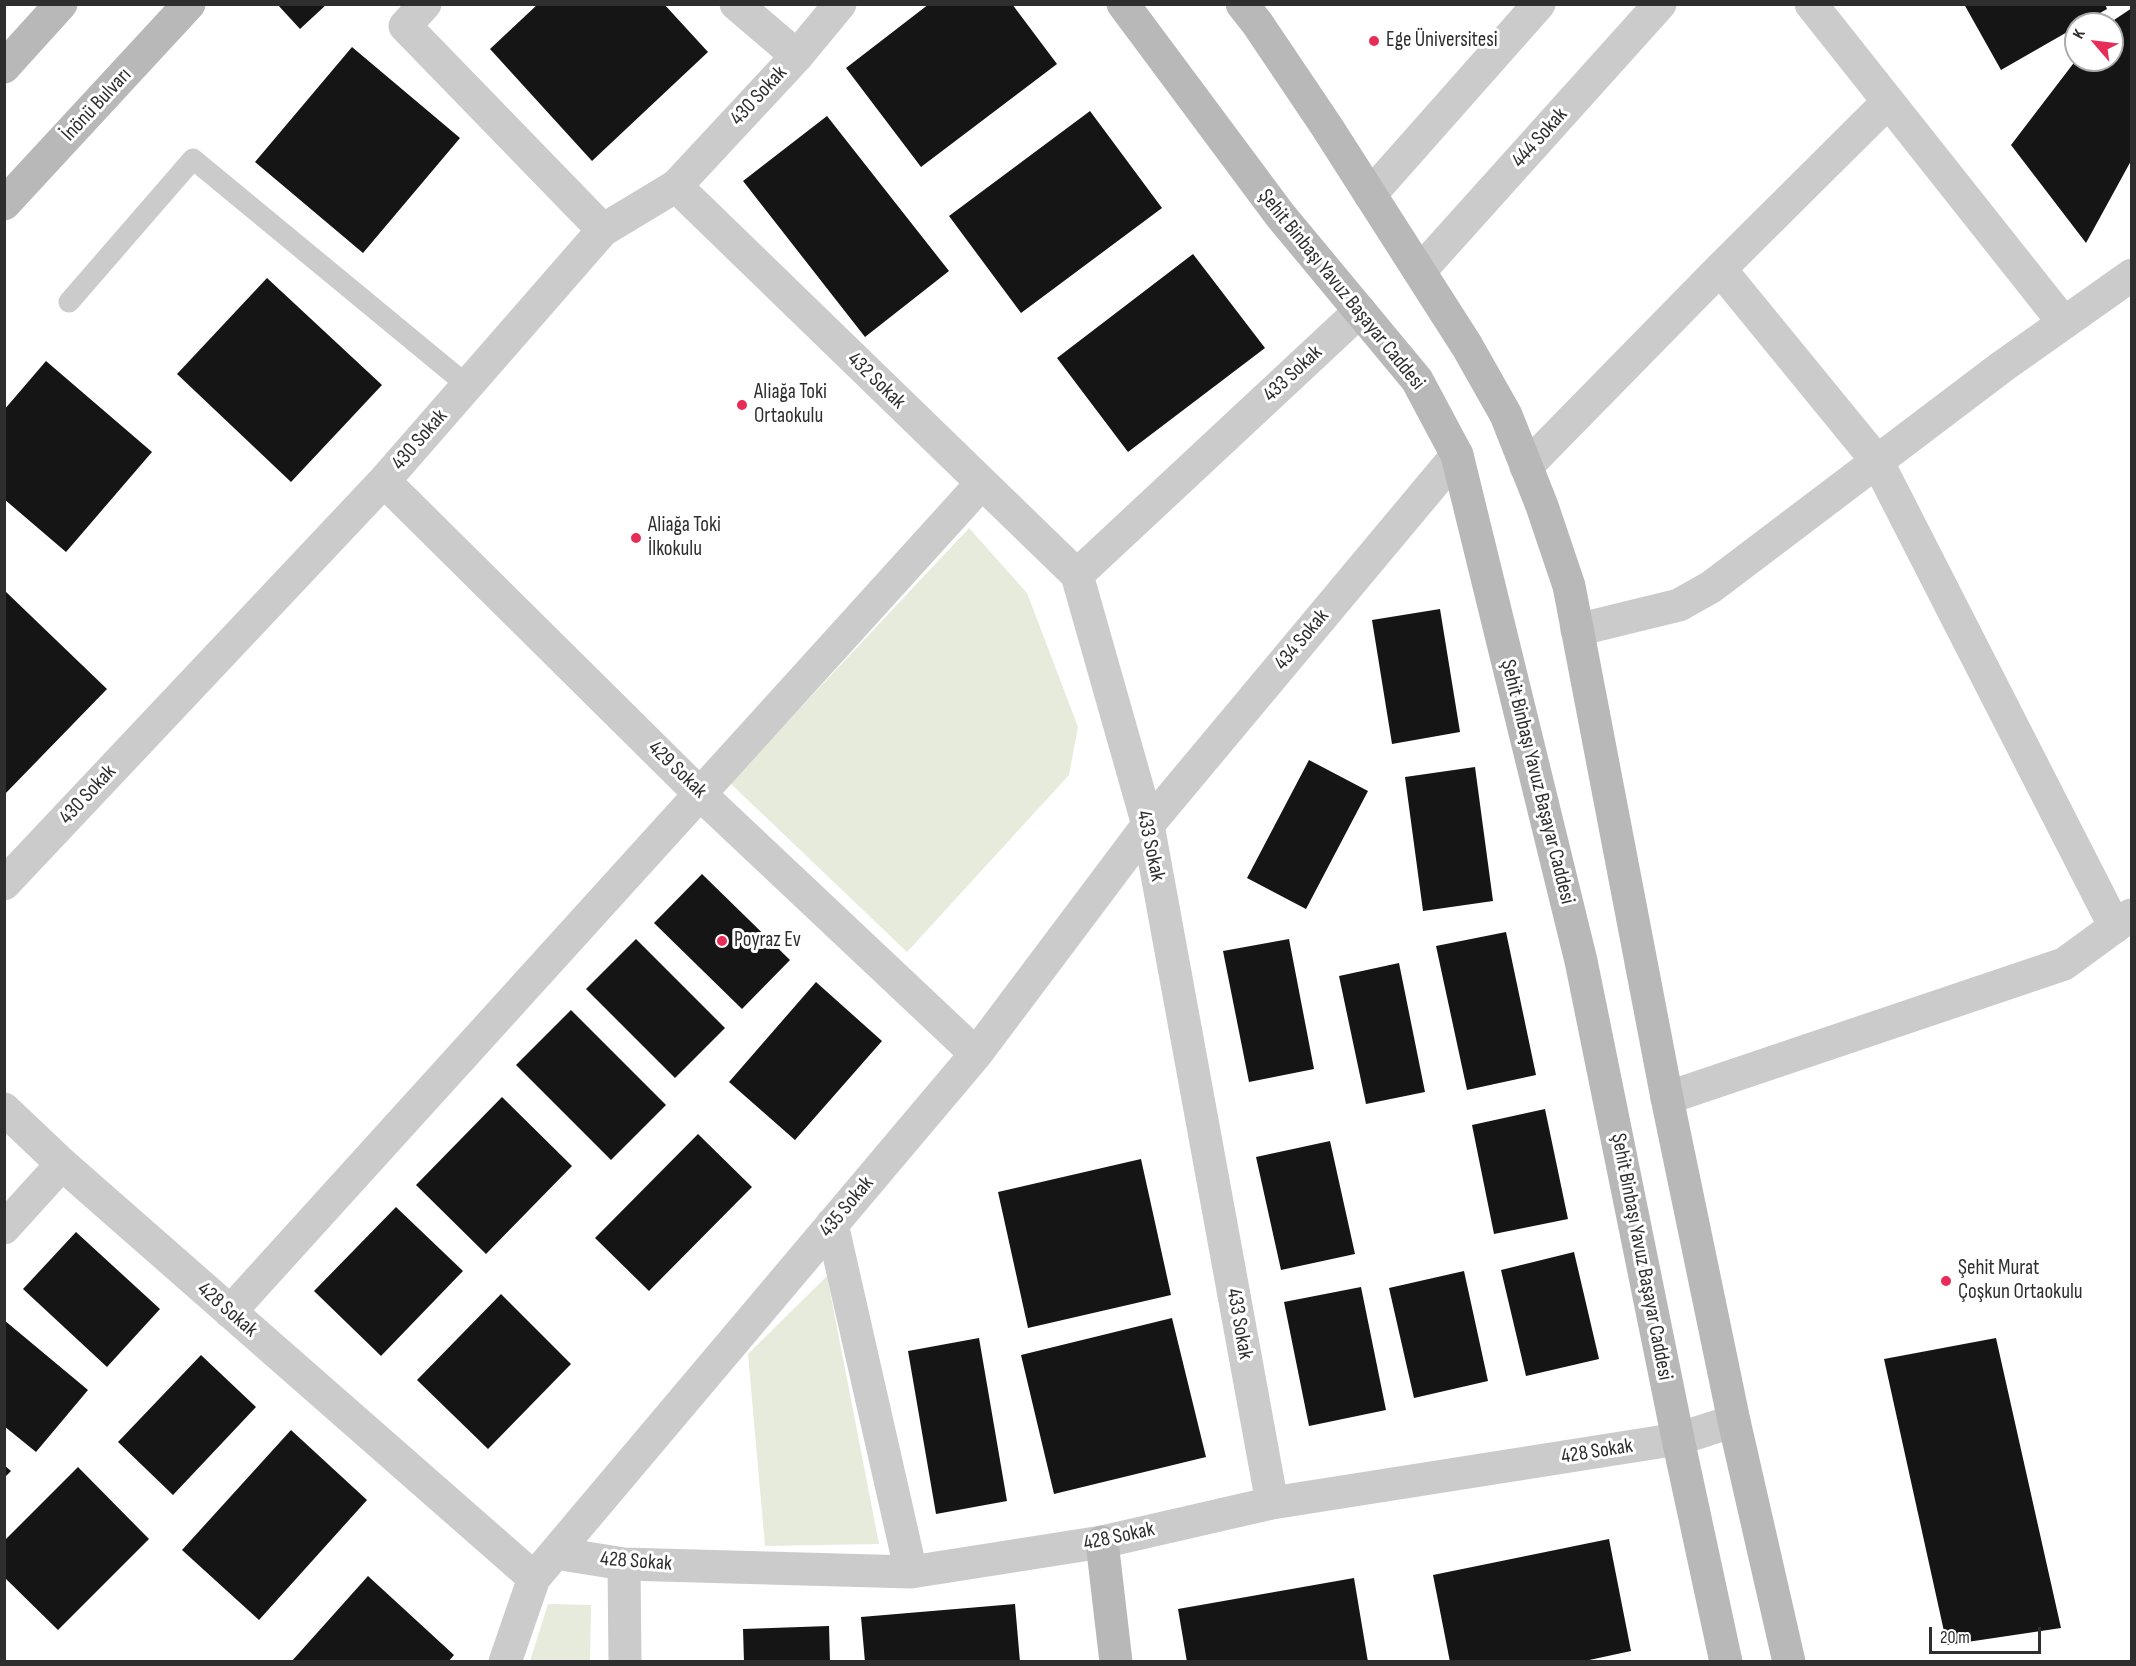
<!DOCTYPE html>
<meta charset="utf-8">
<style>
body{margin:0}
#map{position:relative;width:2136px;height:1666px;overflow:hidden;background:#fff;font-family:"Sofia Sans Condensed",sans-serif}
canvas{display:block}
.frame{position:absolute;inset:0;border:6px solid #2e2e2e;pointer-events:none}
.north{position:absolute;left:2064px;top:12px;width:60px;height:60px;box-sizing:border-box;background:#fff;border:2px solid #ababab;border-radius:50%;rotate:298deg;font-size:16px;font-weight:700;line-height:24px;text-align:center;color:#2e2e2e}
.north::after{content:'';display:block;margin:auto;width:21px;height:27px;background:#e82c58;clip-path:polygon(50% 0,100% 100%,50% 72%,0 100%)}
.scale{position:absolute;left:1929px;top:1627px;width:112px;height:27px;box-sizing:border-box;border:3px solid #2e2e2e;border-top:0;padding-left:8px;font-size:18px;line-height:21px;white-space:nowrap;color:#2e2e2e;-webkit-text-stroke:4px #fff;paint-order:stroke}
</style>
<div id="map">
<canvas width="2136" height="1666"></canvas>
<div class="frame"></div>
<div class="north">K</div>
<div class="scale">20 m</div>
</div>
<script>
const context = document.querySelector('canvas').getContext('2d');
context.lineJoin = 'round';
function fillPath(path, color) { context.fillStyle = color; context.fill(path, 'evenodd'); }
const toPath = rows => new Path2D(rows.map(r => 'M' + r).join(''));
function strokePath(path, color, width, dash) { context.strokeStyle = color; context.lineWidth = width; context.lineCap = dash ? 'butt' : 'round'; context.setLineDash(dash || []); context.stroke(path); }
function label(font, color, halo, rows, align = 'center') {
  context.font = font + ' "Sofia Sans Condensed",sans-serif'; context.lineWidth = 6; context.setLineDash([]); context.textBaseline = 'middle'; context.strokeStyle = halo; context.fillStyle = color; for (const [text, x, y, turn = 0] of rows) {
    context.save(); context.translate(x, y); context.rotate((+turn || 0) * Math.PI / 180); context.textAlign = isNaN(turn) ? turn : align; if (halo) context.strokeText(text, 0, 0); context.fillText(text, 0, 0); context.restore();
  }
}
fillPath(toPath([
 [969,528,1027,593,1078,727,1069,775,907,952,730,783],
 [827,1276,879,1544,765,1546,748,1354],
 [548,1604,591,1605,590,1661,530,1661]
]), '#e6ebdb');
fillPath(toPath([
 [277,4,327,4,300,29],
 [538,4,664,4,708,52,592,161,490,49],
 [929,4,1012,4,1057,64,921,167,846,68],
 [1964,4,2105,4,2107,9,2081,24,2076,24,2076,27,2001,70],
 [2132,8,2132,159,2086,243,2011,145,2076,60,2112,60,2112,24,2108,24],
 [352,47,460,138,363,253,255,162],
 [1090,111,1162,208,1021,313,949,216],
 [827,116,949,271,865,337,743,181],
 [1193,254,1265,348,1128,452,1057,358],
 [267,278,382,385,291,482,177,374],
 [46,361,152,452,66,552,4,499,4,410],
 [4,590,107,689,4,795],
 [1440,609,1460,732,1392,744,1372,620],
 [1309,760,1368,791,1306,909,1247,878],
 [1475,767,1493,901,1423,911,1405,777],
 [702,874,790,960,742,1009,654,923],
 [1506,932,1536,1075,1467,1090,1436,946],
 [636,939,725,1028,675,1078,586,989],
 [1289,939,1314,1069,1249,1082,1223,951],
 [1399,963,1425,1092,1366,1104,1339,976],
 [816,982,882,1041,795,1140,729,1082],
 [571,1010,666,1105,611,1160,516,1065],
 [502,1097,572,1166,486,1254,416,1185],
 [1545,1109,1568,1219,1494,1234,1472,1125],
 [698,1134,752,1187,649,1291,595,1238],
 [1330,1141,1355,1254,1281,1270,1256,1157],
 [1141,1159,1171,1295,1028,1328,998,1192],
 [396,1207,463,1271,381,1356,314,1291],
 [76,1232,160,1309,107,1367,23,1289],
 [1574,1252,1599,1359,1526,1376,1501,1270],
 [1464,1271,1488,1381,1414,1398,1389,1288],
 [1361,1287,1386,1410,1309,1426,1284,1302],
 [501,1294,571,1364,488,1449,417,1380],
 [1172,1318,1206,1457,1054,1494,1021,1355],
 [4,1320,88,1390,36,1452,4,1426],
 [979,1338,1007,1501,936,1514,908,1351],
 [1996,1338,2061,1628,1947,1645,1884,1359],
 [201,1355,256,1407,173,1495,118,1442],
 [291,1430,367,1500,259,1620,182,1550],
 [4,1465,11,1471,4,1478],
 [78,1467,149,1539,58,1630,4,1577,4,1541],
 [1609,1539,1631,1651,1580,1662,1450,1662,1433,1575],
 [368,1576,454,1655,448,1662,291,1662],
 [1354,1578,1368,1662,1187,1662,1178,1609],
 [1015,1604,1020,1662,865,1662,861,1617],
 [829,1626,830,1662,744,1662,743,1629]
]), '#151515');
strokePath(toPath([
 [69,302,193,159,468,386]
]), '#cbcbcb', 21);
strokePath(toPath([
 [425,4,405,26,603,230],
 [736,4,797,56],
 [1811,4,2064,323],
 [676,186,1077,575],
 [1370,195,1539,4],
 [1720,269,1877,461,2115,927],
 [1420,271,1660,4],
 [1526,467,1720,269,1888,102],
 [384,481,699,793,976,1054],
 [1577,630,1679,605,1711,587,2003,366,2132,275],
 [4,884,384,481,603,230,676,186,797,56,840,4],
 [1667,1098,2064,964,2131,915],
 [4,1109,62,1164,534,1578],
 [832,1224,911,1572],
 [4,1228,62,1164],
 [230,1312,981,484],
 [1272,1503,1148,825,1077,575,1360,311],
 [555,1553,624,1564,911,1572,1102,1542,1272,1503,1678,1439,1734,1421],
 [624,1564,625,1662],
 [505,1662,534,1578,976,1054,1148,825,1457,455]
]), '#cbcbcb', 33);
strokePath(toPath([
 [1123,4,1280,215,1417,380,1457,455,1581,961,1678,1439,1726,1662],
 [1242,4,1257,23,1327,127,1467,346,1506,415,1542,506,1569,586,1667,1098,1734,1421,1789,1662],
 [4,67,61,4],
 [4,204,189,4],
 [1102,1542,1116,1662]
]), '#b8b8b8', 33);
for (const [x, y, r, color] of [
 [1374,41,6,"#e82c58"],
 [742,405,6,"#e82c58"],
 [636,538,6,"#e82c58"],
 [722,941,6,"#e82c58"],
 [1946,1281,6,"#e82c58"]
]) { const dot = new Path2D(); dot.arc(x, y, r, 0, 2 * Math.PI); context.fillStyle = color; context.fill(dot); strokePath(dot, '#fff', 2); }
label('21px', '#2e2e2e', '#fff', [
 ["Ege Üniversitesi",1386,41],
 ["Aliağa Toki",754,393],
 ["Ortaokulu",754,417],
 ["Aliağa Toki",648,526],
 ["İlkokulu",648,550],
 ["Poyraz Ev",734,941],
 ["Şehit Murat",1958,1269],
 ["Çoşkun Ortaokulu",1958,1293]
], 'left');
label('21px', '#2e2e2e', '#fff', [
 ["430 Sokak",759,96,-47],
 ["İnönü Bulvarı",97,105,-47],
 ["444 Sokak",1540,138,-48],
 ["Şehit Binbaşı Yavuz Başayar Caddesi",1341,290,51],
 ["433 Sokak",1293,374,-43],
 ["432 Sokak",876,381,44],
 ["430 Sokak",420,440,-49],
 ["434 Sokak",1302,640,-50],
 ["429 Sokak",677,770,44],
 ["Şehit Binbaşı Yavuz Başayar Caddesi",1537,782,76],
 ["430 Sokak",88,795,-47],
 ["433 Sokak",1150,846,78],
 ["435 Sokak",847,1207,-50],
 ["Şehit Binbaşı Yavuz Başayar Caddesi",1641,1257,79],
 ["428 Sokak",227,1310,41],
 ["433 Sokak",1239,1324,80],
 ["428 Sokak",1597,1452,-9],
 ["428 Sokak",1119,1537,-12],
 ["428 Sokak",636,1562,4]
]);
</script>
